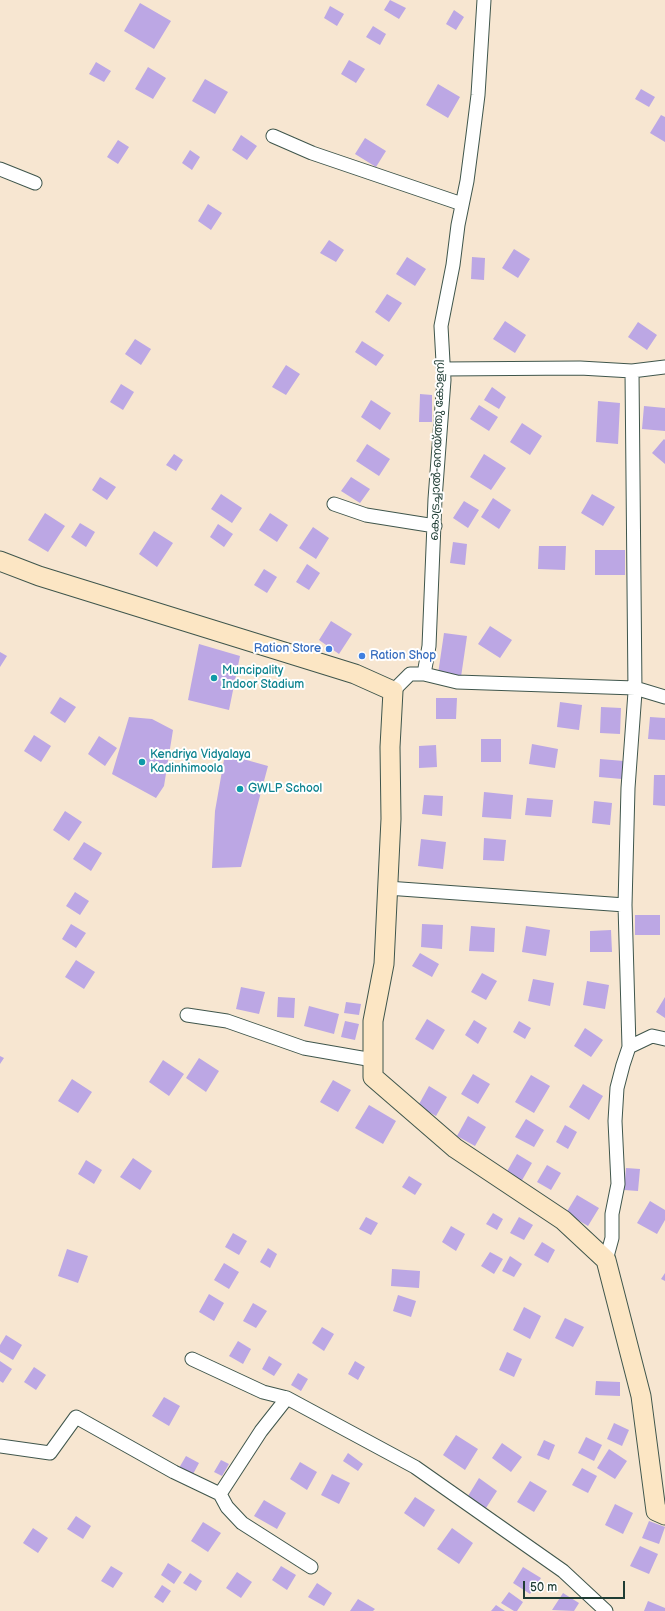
<!DOCTYPE html>
<meta charset="utf-8">
<style>
body{margin:0}
#map{position:relative;width:665px;height:1611px;overflow:hidden;background:#f7e6d1;font-family:"Balsamiq Sans",sans-serif}
canvas{display:block}
.scale{position:absolute;left:523px;top:1581px;width:102px;height:18px;box-sizing:border-box;border:2px solid #1f3d34;border-top:0;padding-left:5px;font-size:12px;line-height:14px;white-space:nowrap;color:#1f3d34;-webkit-text-stroke:3px #fff;paint-order:stroke}
</style>
<div id="map">
<canvas width="665" height="1611"></canvas>
<div class="scale">50 m</div>
</div>
<script>
const context = document.querySelector('canvas').getContext('2d');
context.lineJoin = 'round';
function fillPath(path, color) { context.fillStyle = color; context.fill(path, 'evenodd'); }
const toPath = rows => new Path2D(rows.map(r => 'M' + r).join(''));
function strokePath(path, color, width, dash) { context.strokeStyle = color; context.lineWidth = width; context.lineCap = dash ? 'butt' : 'round'; context.setLineDash(dash || []); context.stroke(path); }
function label(font, color, halo, rows, align = 'center') {
  context.font = font + ' "Balsamiq Sans","Noto Sans Malayalam",sans-serif'; context.lineWidth = 4; context.setLineDash([]); context.textBaseline = 'middle'; context.strokeStyle = halo; context.fillStyle = color; for (const [text, x, y, turn = 0] of rows) {
    context.save(); context.translate(x, y); context.rotate((+turn || 0) * Math.PI / 180); context.textAlign = isNaN(turn) ? turn : align; if (halo) context.strokeText(text, 0, 0); context.fillText(text, 0, 0); context.restore();
  }
}
fillPath(toPath([
 [390,0,406,8,399,19,384,10],
 [140,3,171,21,154,49,124,31],
 [330,6,344,14,337,26,324,18],
 [454,10,464,17,456,30,446,24],
 [373,26,386,34,380,45,366,37],
 [349,60,365,69,356,83,341,74],
 [96,62,111,71,104,82,89,74],
 [148,67,166,78,153,99,135,89],
 [205,79,228,92,215,114,192,101],
 [438,84,460,97,448,118,426,105],
 [641,89,655,97,649,107,635,99],
 [661,115,665,117,665,142,650,133],
 [241,135,257,146,247,160,232,150],
 [365,138,386,151,376,167,355,154],
 [118,140,129,147,118,164,107,157],
 [190,150,200,157,192,170,182,163],
 [208,204,222,213,211,230,198,221],
 [329,240,344,250,336,262,320,253],
 [514,249,530,259,518,278,502,268],
 [407,257,426,269,415,286,396,274],
 [472,257,485,258,484,280,471,279],
 [387,294,402,303,389,322,375,312],
 [505,321,526,335,515,353,493,339],
 [638,322,657,335,647,350,628,337],
 [135,339,151,349,141,365,125,354],
 [362,341,384,355,376,366,355,352],
 [286,365,300,374,286,395,272,387],
 [121,384,134,392,123,410,110,402],
 [492,387,506,397,499,409,484,400],
 [420,394,432,395,432,422,419,422],
 [371,400,391,413,380,430,361,417],
 [598,401,620,403,618,444,596,442],
 [479,405,498,417,489,431,470,419],
 [644,406,665,408,665,431,642,429],
 [522,423,542,436,530,455,510,442],
 [664,439,665,440,665,464,652,453],
 [367,444,390,459,379,476,356,461],
 [174,454,183,460,176,471,166,465],
 [484,454,506,468,491,490,470,477],
 [100,477,116,487,107,500,92,490],
 [351,477,370,489,360,503,341,491],
 [221,494,242,508,232,523,211,509],
 [592,494,615,507,603,526,581,513],
 [493,498,511,510,499,529,481,517],
 [464,501,479,510,468,528,453,518],
 [45,513,65,526,48,552,28,540],
 [270,513,288,525,277,542,259,530],
 [80,523,95,532,86,547,71,537],
 [218,524,233,534,224,547,210,537],
 [313,527,329,538,316,559,299,548],
 [154,531,173,543,157,567,139,554],
 [453,542,467,544,465,565,450,563],
 [539,546,566,546,565,570,538,569],
 [595,550,625,550,625,575,595,575],
 [307,564,320,573,309,590,296,582],
 [264,569,277,577,267,593,254,585],
 [331,621,352,634,339,654,319,640],
 [490,626,512,640,500,658,478,644],
 [444,633,467,636,461,677,438,674],
 [199,644,240,656,229,710,188,700],
 [0,652,7,656,0,667],
 [60,697,76,707,65,723,50,713],
 [436,698,457,698,456,719,436,719],
 [560,702,582,705,579,730,557,727],
 [601,707,621,708,620,734,600,733],
 [129,717,152,719,173,730,164,786,156,798,112,774],
 [650,717,665,718,665,740,648,739],
 [34,735,51,746,41,762,24,751],
 [99,736,117,748,105,766,88,754],
 [481,739,501,739,501,762,481,762],
 [532,744,558,749,555,768,529,764],
 [436,745,437,767,419,768,419,746],
 [225,754,268,766,241,867,212,868,215,811],
 [600,759,624,761,622,779,599,777],
 [654,775,665,775,665,806,653,805],
 [484,792,513,795,511,819,482,817],
 [424,795,443,796,442,816,422,814],
 [527,798,553,800,551,817,525,815],
 [594,801,612,803,610,825,592,823],
 [65,811,82,822,69,841,53,830],
 [484,838,506,840,504,861,483,860],
 [421,839,446,842,443,869,418,866],
 [84,842,102,853,91,871,73,859],
 [75,892,89,901,80,915,66,906],
 [635,915,660,915,660,935,635,935],
 [71,924,86,933,76,948,62,939],
 [422,924,443,925,442,949,421,947],
 [471,926,495,928,494,952,469,951],
 [526,926,550,930,546,956,522,952],
 [611,930,612,952,590,952,590,931],
 [420,953,439,964,432,977,412,966],
 [76,960,95,972,84,989,65,977],
 [482,973,497,981,486,1000,471,992],
 [533,979,554,983,550,1006,528,1001],
 [587,981,609,985,605,1009,583,1005],
 [241,987,265,992,259,1014,236,1009],
 [278,997,295,998,294,1018,277,1017],
 [665,997,665,1018,656,1012],
 [346,1002,361,1004,359,1015,344,1013],
 [309,1006,339,1014,334,1034,304,1026],
 [427,1019,445,1030,433,1050,415,1039],
 [474,1020,487,1028,478,1044,465,1035],
 [345,1021,359,1024,355,1040,341,1037],
 [519,1021,531,1028,525,1039,513,1032],
 [585,1028,603,1040,591,1057,574,1046],
 [0,1056,4,1058,0,1064],
 [199,1058,219,1071,206,1092,186,1078],
 [163,1060,184,1074,169,1096,149,1082],
 [473,1074,490,1084,478,1104,461,1094],
 [531,1075,550,1086,534,1113,515,1102],
 [72,1079,92,1092,78,1113,58,1101],
 [333,1080,351,1090,338,1112,320,1102],
 [583,1084,603,1096,589,1120,569,1107],
 [429,1086,447,1097,436,1116,418,1106],
 [369,1105,396,1121,383,1144,355,1128],
 [468,1116,486,1127,475,1146,457,1136],
 [526,1119,544,1130,534,1147,515,1137],
 [565,1125,577,1132,568,1149,556,1142],
 [517,1154,532,1163,521,1182,506,1173],
 [133,1158,152,1171,140,1190,120,1177],
 [86,1160,102,1170,94,1184,78,1174],
 [547,1165,561,1173,551,1190,537,1182],
 [626,1168,640,1169,638,1191,624,1190],
 [409,1176,422,1184,415,1195,402,1187],
 [577,1195,599,1208,588,1226,566,1213],
 [650,1201,665,1210,665,1220,657,1234,637,1223],
 [493,1213,503,1219,497,1230,486,1224],
 [366,1217,378,1223,371,1235,359,1229],
 [519,1217,533,1225,524,1240,510,1233],
 [451,1226,465,1234,456,1251,442,1242],
 [233,1233,247,1241,239,1255,225,1247],
 [542,1242,555,1250,548,1263,534,1255],
 [268,1248,277,1254,270,1268,260,1262],
 [67,1249,88,1256,78,1283,58,1276],
 [490,1252,503,1259,494,1274,481,1266],
 [510,1256,522,1264,514,1277,502,1271],
 [224,1263,239,1272,229,1289,214,1280],
 [392,1269,420,1271,419,1288,391,1286],
 [665,1273,665,1281,661,1279],
 [209,1294,224,1303,214,1321,199,1312],
 [398,1295,416,1301,411,1317,393,1311],
 [253,1303,267,1311,256,1328,243,1321],
 [524,1307,541,1316,530,1339,513,1330],
 [565,1318,584,1327,573,1347,555,1338],
 [322,1327,334,1334,324,1351,312,1343],
 [6,1335,22,1345,13,1360,0,1352,0,1345],
 [238,1341,251,1349,243,1364,229,1356],
 [507,1352,522,1359,514,1377,499,1370],
 [269,1356,282,1364,274,1376,262,1369],
 [0,1361,12,1369,3,1383,0,1381],
 [355,1361,365,1367,358,1380,348,1374],
 [34,1367,46,1375,36,1390,24,1382],
 [298,1373,308,1379,301,1391,291,1385],
 [596,1381,620,1382,620,1396,595,1395],
 [164,1397,180,1406,169,1426,152,1416],
 [614,1423,629,1430,622,1446,607,1439],
 [456,1435,478,1449,465,1470,443,1455],
 [586,1437,602,1445,594,1461,578,1453],
 [544,1440,555,1445,549,1460,537,1455],
 [502,1443,522,1457,511,1472,492,1458],
 [609,1449,627,1461,615,1479,597,1468],
 [348,1453,363,1464,358,1471,343,1461],
 [186,1456,199,1463,192,1476,179,1468],
 [221,1460,229,1464,222,1476,214,1472],
 [300,1462,317,1472,307,1490,290,1479],
 [582,1468,597,1476,588,1493,572,1485],
 [332,1474,350,1483,339,1504,321,1495],
 [479,1478,497,1491,486,1508,468,1496],
 [530,1481,547,1491,534,1512,517,1502],
 [415,1497,435,1510,424,1527,404,1513],
 [264,1500,286,1513,277,1529,254,1516],
 [615,1504,633,1513,623,1534,605,1525],
 [76,1516,91,1526,83,1539,67,1529],
 [649,1521,665,1527,659,1544,642,1538],
 [203,1522,221,1533,208,1552,191,1541],
 [33,1528,48,1538,38,1553,23,1543],
 [452,1528,473,1543,459,1564,437,1549],
 [640,1546,658,1554,649,1574,630,1566],
 [168,1563,182,1572,174,1584,161,1575],
 [111,1566,123,1573,113,1588,101,1581],
 [281,1566,296,1575,287,1590,272,1580],
 [523,1567,541,1578,530,1594,513,1583],
 [237,1572,252,1582,241,1598,226,1588],
 [190,1573,202,1581,196,1591,183,1583],
 [317,1583,332,1593,324,1606,308,1597],
 [162,1585,171,1591,163,1603,154,1597],
 [509,1592,523,1602,517,1611,514,1611,501,1603],
 [563,1593,579,1603,574,1611,552,1610],
 [358,1599,375,1609,373,1611,350,1611],
 [648,1601,665,1608,665,1611,644,1611],
 [496,1605,505,1611,491,1611]
]), '#bca7e4');
const minor = toPath([
 [273,136,312,153,462,204],
 [0,169,35,183],
 [443,369,580,368,632,371,665,367],
 [334,504,366,515,435,526],
 [424,674,457,682,635,688,665,697],
 [393,691,410,674,424,674,429,646,435,499,444,380,441,326,453,265,458,225,467,181,473,135,478,95,484,0],
 [387,888,625,905],
 [187,1015,227,1021,304,1048,373,1060],
 [629,1047,625,905,628,788,635,692,632,371],
 [606,1260,612,1238,612,1214,618,1184,615,1121,617,1088,623,1065,629,1047,652,1036,665,1039],
 [192,1359,263,1392,287,1398],
 [0,1446,50,1453,76,1417,174,1472,220,1494,261,1431,287,1398,415,1467,563,1571,606,1611],
 [220,1494,227,1507,242,1523,311,1567]
]);
const secondary = toPath([
 [0,561,39,576,355,674,393,691,390,747,391,819,384,964,373,1021,373,1077,455,1148,563,1220,606,1260,641,1396,656,1511,665,1515]
]);
strokePath(minor, '#3f564c', 15);
strokePath(secondary, '#3f564c', 21);
strokePath(minor, '#fff', 13);
strokePath(secondary, '#fce6c4', 19);
for (const [x, y, r, color] of [
 [329,649,4,"#3f7fe0"],
 [362,656,4,"#3f7fe0"],
 [214,678,4,"#0f9aa8"],
 [142,762,4,"#0f9aa8"],
 [240,789,4,"#0f9aa8"]
]) { const dot = new Path2D(); dot.arc(x, y, r, 0, 2 * Math.PI); context.fillStyle = color; context.fill(dot); strokePath(dot, '#fff', 1.5); }
label('12px', '#1f3d34', '#fff', [
 ["കൊട്രച്ചാൽ-നെയ്ത്തു കോളനി",438,450,-88]
]);
label('12px', '#366cbe', '#fff', [
 ["Ration Store",321,649],
 ["Ration Shop",370,656,"left"]
], 'right');
label('12px', '#0d838f', '#fff', [
 ["Muncipality",222,671],
 ["Indoor Stadium",222,685],
 ["Kendriya Vidyalaya",150,755],
 ["Kadinhimoola",150,769],
 ["GWLP School",248,789]
], 'left');
</script>
